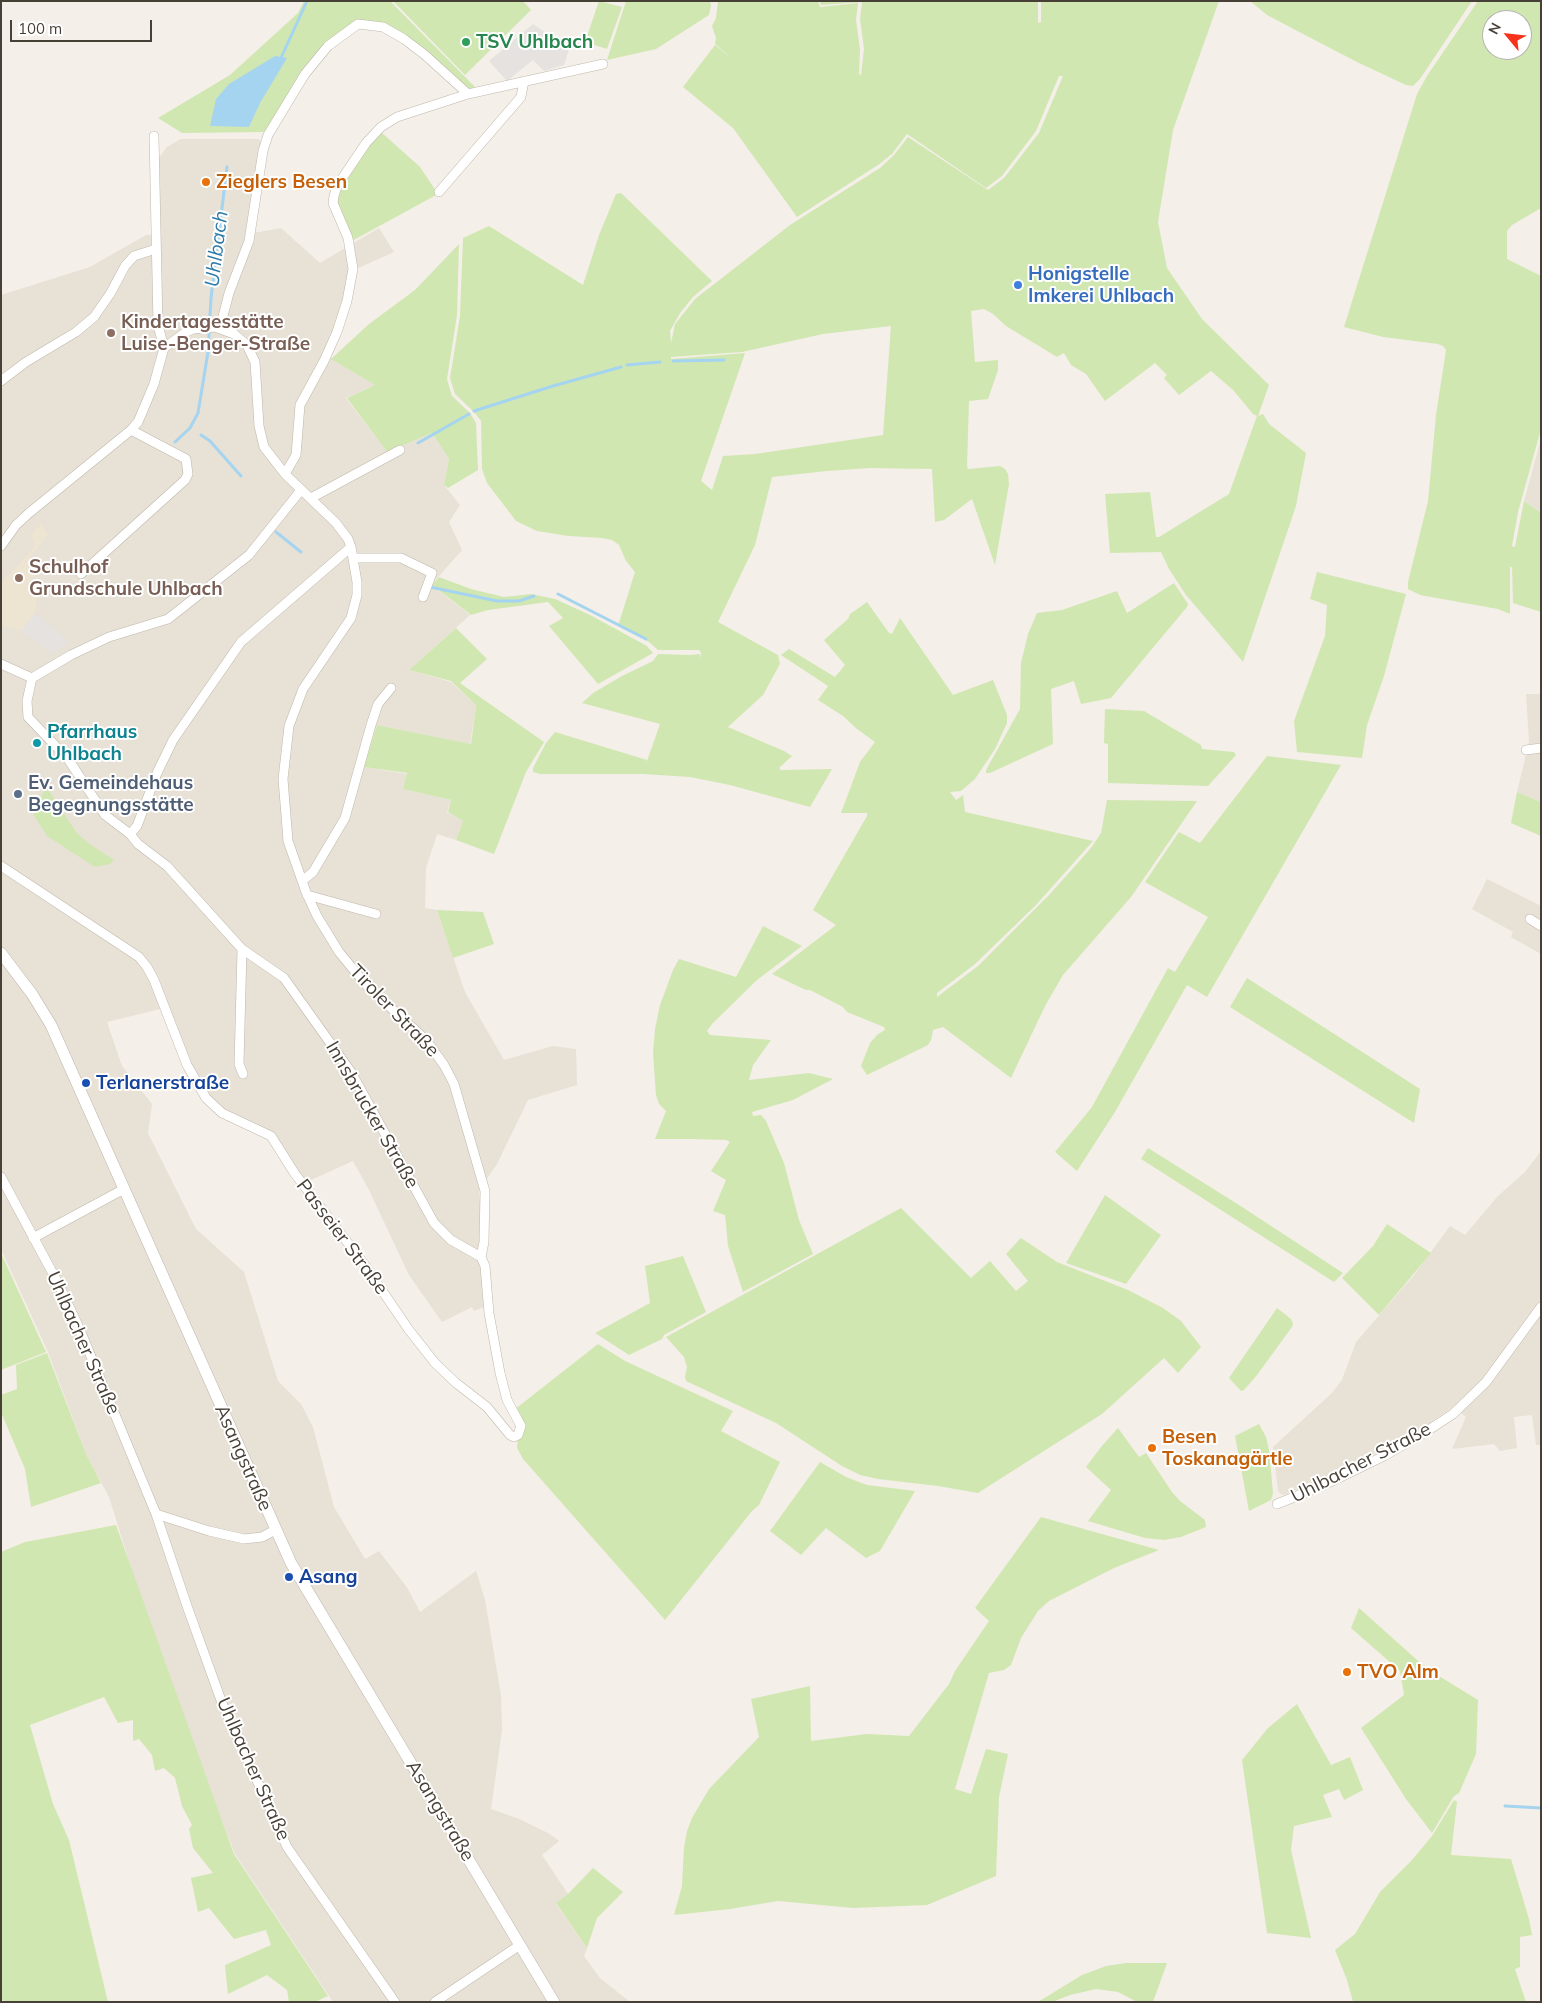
<!DOCTYPE html>
<meta charset="utf-8">
<style>
body{margin:0}
#map{position:relative;width:1542px;height:2003px;overflow:hidden;background:#f4efe8;font-family:Mulish,sans-serif}
canvas{display:block}
.frame{position:absolute;inset:0;border:2px solid #474036;pointer-events:none}
.north{position:absolute;left:1482px;top:10px;width:50px;height:50px;box-sizing:border-box;background:#fff;border:1px solid #b5b3af;border-radius:50%;rotate:298deg;font-size:14px;font-weight:700;line-height:20px;text-align:center;color:#474036}
.north::after{content:'';display:block;margin:auto;width:18px;height:22px;background:#f7331b;clip-path:polygon(50% 0,100% 100%,50% 72%,0 100%)}
.scale{position:absolute;left:10px;top:20px;width:142px;height:22px;box-sizing:border-box;border:2px solid #474036;border-top:0;padding-left:6px;font-size:15px;line-height:18px;white-space:nowrap;color:#474036;-webkit-text-stroke:4px #fff;paint-order:stroke}
</style>
<div id="map">
<canvas width="1542" height="2003"></canvas>
<div class="frame"></div>
<div class="north">N</div>
<div class="scale">100 m</div>
</div>
<script>
const context = document.querySelector('canvas').getContext('2d');
context.lineJoin = 'round';
function fillPath(path, color) { context.fillStyle = color; context.fill(path, 'evenodd'); }
const toPath = rows => new Path2D(rows.map(r => 'M' + r).join(''));
function strokePath(path, color, width, dash) { context.strokeStyle = color; context.lineWidth = width; context.lineCap = dash ? 'butt' : 'round'; context.setLineDash(dash || []); context.stroke(path); }
function label(font, color, halo, rows, align = 'center') {
  context.font = font + ' Mulish,sans-serif'; context.lineWidth = 4; context.setLineDash([]); context.textBaseline = 'middle'; context.strokeStyle = halo; context.fillStyle = color; for (const [text, x, y, turn = 0] of rows) {
    context.save(); context.translate(x, y); context.rotate((+turn || 0) * Math.PI / 180); context.textAlign = isNaN(turn) ? turn : align; if (halo) context.strokeText(text, 0, 0); context.fillText(text, 0, 0); context.restore();
  }
}
fillPath(toPath([
 [181,139,258,139,262,142,248,234,281,228,320,263,379,228,394,252,356,269,330,358,375,385,346,398,387,452,432,433,449,459,444,485,460,505,449,522,462,550,431,585,470,615,409,670,451,682,476,705,470,744,377,725,364,767,407,774,403,789,451,800,447,812,463,821,456,840,437,834,426,868,425,908,437,910,465,992,504,1060,553,1046,576,1049,577,1085,528,1100,497,1164,479,1190,481,1215,478,1261,481,1263,486,1306,474,1311,472,1307,442,1322,409,1275,369,1190,353,1161,304,1183,275,1135,224,1111,208,1096,189,1062,168,1007,107,1022,122,1066,152,1104,148,1133,196,1229,244,1272,278,1381,301,1404,313,1427,334,1507,365,1559,379,1551,408,1589,420,1612,476,1571,485,1600,501,1696,502,1730,491,1809,519,1819,548,1833,559,1841,542,1855,568,1894,556,1904,587,1948,584,1956,600,1978,630,2002,333,2002,235,1854,159,1657,109,1497,86,1454,48,1352,1,1249,1,295,90,267,146,235,159,234,158,159,167,147],
 [1541,439,1541,513,1524,501],
 [1526,694,1541,694,1541,802,1517,792,1529,742],
 [1487,879,1541,906,1541,954,1511,937,1513,932,1472,909],
 [1541,1151,1541,1445,1536,1445,1532,1415,1514,1417,1517,1448,1500,1451,1494,1444,1452,1449,1466,1417,1453,1407,1413,1434,1360,1461,1317,1482,1284,1495,1281,1494,1278,1491,1273,1447,1332,1393,1342,1380,1356,1342,1414,1275,1450,1226,1465,1235,1498,1196,1525,1172]
]), '#e7e1d6');
fillPath(toPath([
 [41,523,48,534,30,558,41,566,27,585,38,593,35,613,21,631,1,626,1,583,35,546,30,536]
]), '#ede4d2');
fillPath(toPath([
 [304,1,390,1,475,87,467,90,385,24,357,20,326,43,264,132,182,133,158,118,230,75,298,13],
 [393,1,523,1,531,10,465,75],
 [599,1,622,7,607,49,585,42],
 [626,1,710,1,711,5,709,15,656,49,607,60],
 [718,1,818,1,820,7,858,3,856,20,860,49,859,74,861,75,864,49,860,19,862,2,821,5,820,1,1038,1,1038,23,1041,22,1041,1,1219,1,1173,130,1158,222,1167,268,1202,319,1269,385,1258,416,1263,414,1269,424,1306,453,1296,506,1243,662,1186,595,1169,569,1161,552,1110,553,1105,494,1150,492,1156,537,1159,537,1229,494,1257,416,1253,414,1233,390,1211,371,1179,395,1164,378,1167,375,1155,363,1105,401,1086,374,1071,365,1064,353,1057,357,1006,326,993,314,984,309,971,311,975,362,998,360,998,370,988,399,969,401,967,466,968,469,1000,466,1005,469,1008,474,1009,484,995,565,972,499,944,520,935,522,932,469,870,468,827,471,772,477,755,545,718,622,778,655,780,664,763,695,728,727,784,751,792,756,779,768,781,770,832,769,810,807,730,785,690,777,643,774,540,774,533,772,533,768,546,743,555,732,647,760,646,764,660,724,582,703,593,693,622,676,653,661,658,654,690,655,700,654,701,659,701,653,699,650,658,650,649,642,618,626,635,572,626,561,619,545,612,540,602,538,568,536,537,531,516,521,487,483,482,469,481,421,474,412,455,394,450,378,460,316,463,238,489,226,583,285,599,235,616,194,621,193,712,281,693,297,680,313,670,331,671,343,675,324,695,299,790,225,880,168,894,155,908,137,988,190,1004,178,1039,133,1063,76,1059,76,1036,131,1002,176,986,188,907,134,892,154,878,165,797,217,733,128,683,87,715,45,733,60,715,44,716,38,712,26,716,18],
 [891,326,883,435,755,454,723,456,712,490,701,481,745,353,671,359,671,357,742,352,823,334],
 [1250,1,1472,1,1420,79,1413,86,1406,85,1357,62,1305,35,1267,15],
 [1478,1,1541,1,1541,208,1512,225,1507,231,1507,259,1541,276,1541,429,1518,512,1512,546,1515,547,1524,501,1541,513,1541,612,1513,603,1512,567,1510,567,1510,614,1498,609,1420,595,1408,589,1408,582,1428,501,1436,415,1446,350,1443,346,1438,344,1383,337,1344,327,1417,94,1427,76],
 [1492,20,1522,20,1522,50,1492,50],
 [381,132,420,167,438,194,350,242,336,203,339,187,368,145],
 [459,244,457,315,447,379,452,396,470,413,476,423,478,470,448,488,444,485,449,459,432,433,387,452,347,398,375,385,331,359,369,324,415,290],
 [1317,572,1406,594,1384,676,1367,725,1362,758,1297,752,1294,721,1325,636,1327,605,1310,599],
 [439,577,471,589,504,597,531,594,555,599,590,615,647,646,653,653,598,684,549,626,563,618,548,602,488,610,471,615,432,585],
 [1174,583,1188,604,1187,607,1111,698,1081,704,1074,681,1051,689,1053,744,990,773,986,773,986,770,1020,709,1021,663,1028,634,1037,613,1062,610,1117,591,1127,613],
 [867,602,889,633,892,634,900,618,953,695,993,680,1007,715,1007,723,995,749,975,779,961,791,950,792,956,800,963,795,965,812,1093,841,1036,905,975,964,937,993,937,997,978,966,1050,894,1091,848,1101,833,1107,800,1197,801,1131,897,1063,975,1045,1006,1011,1078,943,1027,933,1030,931,1040,928,1045,867,1075,861,1066,870,1043,878,1034,885,1030,884,1027,847,1012,843,1007,810,990,806,990,772,974,836,925,813,910,867,816,867,813,841,813,860,762,875,742,857,729,843,716,818,700,828,686,781,655,789,649,835,677,845,665,824,640,848,619,850,614],
 [456,628,487,659,460,683,544,742,526,772,494,854,456,840,463,821,448,812,451,800,403,789,407,773,364,767,377,725,471,744,476,705,451,681,409,670],
 [1105,709,1144,711,1201,745,1202,749,1234,752,1236,755,1208,786,1108,783,1108,744,1104,743],
 [1267,756,1341,765,1207,997,1187,985,1115,1112,1077,1171,1055,1152,1092,1107,1168,968,1175,972,1208,917,1145,882,1179,832,1200,843],
 [46,786,76,832,88,843,114,860,110,864,95,867,47,836,33,814],
 [1517,792,1541,802,1541,836,1511,823],
 [437,910,483,912,494,944,453,958],
 [763,926,802,946,757,980,712,1024,707,1031,710,1035,771,1040,753,1065,749,1080,809,1073,833,1079,793,1100,752,1112,753,1116,761,1115,766,1121,784,1163,799,1220,813,1254,743,1292,728,1246,725,1215,713,1211,726,1180,711,1171,730,1142,726,1140,693,1139,655,1139,666,1111,659,1104,656,1095,653,1053,655,1029,660,1005,673,970,679,959,736,977],
 [1247,978,1420,1089,1414,1123,1230,1007],
 [1148,1148,1239,1205,1343,1273,1334,1282,1141,1159],
 [1105,1195,1161,1235,1126,1284,1066,1263],
 [901,1208,971,1278,990,1261,1016,1291,1028,1281,1006,1254,1021,1238,1057,1262,1128,1290,1163,1308,1181,1321,1201,1347,1178,1373,1164,1358,1102,1414,978,1493,938,1486,878,1479,860,1475,842,1466,776,1423,686,1381,685,1377,687,1367,684,1357,666,1337],
 [1387,1224,1431,1253,1379,1315,1342,1278,1373,1246],
 [1,1253,46,1352,1,1370],
 [683,1256,706,1312,664,1335,662,1339,629,1355,595,1333,650,1303,645,1266],
 [1277,1308,1291,1319,1293,1323,1292,1327,1257,1375,1244,1390,1241,1391,1229,1378],
 [598,1344,625,1361,733,1411,721,1431,780,1462,759,1505,752,1511,665,1620,523,1459,517,1448,518,1439,514,1410],
 [47,1353,86,1454,101,1483,31,1507,25,1469,1,1412,1,1395,17,1389,16,1365],
 [1259,1424,1266,1437,1269,1450,1273,1493,1271,1500,1249,1511,1235,1436],
 [1118,1428,1139,1457,1146,1453,1172,1492,1180,1501,1205,1520,1206,1527,1181,1537,1164,1540,1145,1538,1088,1521,1111,1490,1086,1467,1101,1447],
 [820,1462,846,1477,867,1485,915,1491,880,1551,866,1558,826,1528,801,1555,770,1531],
 [1041,1517,1159,1550,1114,1568,1049,1601,1038,1611,1021,1638,1011,1665,1004,1670,989,1673,955,1789,971,1794,986,1749,1008,1754,999,1797,996,1876,927,1905,853,1908,778,1901,730,1909,674,1915,682,1886,684,1848,687,1831,692,1818,709,1789,759,1737,751,1699,810,1686,811,1741,867,1734,909,1736,949,1684,955,1671,989,1621,975,1608],
 [116,1525,234,1854,328,1996,315,2002,289,2002,287,1990,267,1975,228,1994,225,1965,271,1945,266,1930,234,1939,209,1908,198,1912,191,1878,213,1873,193,1848,189,1829,192,1825,182,1806,175,1778,164,1768,155,1771,152,1755,139,1739,133,1741,133,1720,118,1723,104,1697,30,1725,53,1804,69,1840,108,2002,9,2002,1,2000,1,1552,25,1542],
 [1359,1608,1426,1668,1478,1700,1476,1754,1459,1793,1454,1796,1432,1833,1406,1799,1361,1728,1404,1695,1400,1671,1351,1628],
 [1297,1704,1331,1765,1350,1757,1363,1790,1344,1800,1339,1789,1323,1795,1332,1817,1294,1826,1291,1850,1311,1938,1267,1933,1242,1760,1268,1728],
 [1454,1800,1457,1802,1451,1855,1511,1859,1529,1919,1532,1935,1520,1937,1520,1967,1515,1969,1526,2002,1353,2002,1347,1980,1335,1950,1355,1934,1380,1892,1411,1861,1432,1836],
 [593,1868,623,1892,597,1918,587,1948,556,1903,568,1894],
 [1126,1963,1167,1963,1153,2002,1137,2002,1118,1992,1096,1989,1070,1995,1052,2002,1038,2002,1082,1975,1106,1966]
]), '#d1e7b1');
fillPath(toPath([
 [533,24,569,49,564,65,544,71,533,60,507,81,489,61],
 [35,613,69,641,52,654,21,631]
]), '#e5e2df');
fillPath(toPath([
 [275,56,287,58,260,103,249,127,210,126,216,99,229,84]
]), '#a5d4f0');
strokePath(toPath([
 [280,60,307,1],
 [673,361,724,360],
 [627,365,660,362],
 [474,411,553,386,621,367],
 [201,435,210,441,241,476],
 [175,442,190,428,198,413,208,352,211,298,227,167],
 [418,443,469,414],
 [276,532,301,552],
 [430,587,497,601,519,601,534,596],
 [558,594,646,639],
 [1505,1806,1541,1808]
]), '#a5d4f0', 3);
const minor = toPath([
 [439,192,521,97,524,81],
 [220,328,229,293,249,241,263,151,268,135,305,74,328,46,358,24,383,27,404,39,425,55,468,94],
 [1,381,26,362,76,332,94,317,110,294,125,266,134,256,156,249],
 [285,474,296,455,300,405,324,361,337,332,347,301,353,269,348,238,333,203,334,196,337,186,366,143,381,127,397,117,468,94,603,64],
 [311,498,400,450],
 [1,546,16,525,29,513,131,430,138,422,154,384,164,348,158,325,154,136],
 [354,558,401,558,432,573,423,597],
 [81,574,185,480,188,474,186,459,131,430],
 [1,664,32,678,27,701,28,717,68,759,105,815,130,834,138,844,167,866,242,949,284,978,351,1072,434,1223,451,1240,481,1257],
 [32,678,71,655,109,637,168,619,249,555,301,490],
 [1526,750,1541,748],
 [130,834,137,826,157,773,173,740,241,642,351,547],
 [1,866,139,957,147,967,154,980,187,1065,206,1098,222,1113,271,1136,295,1174,364,1264,409,1330,435,1363,456,1383,487,1407,510,1435,514,1437,518,1435,521,1426,507,1400,500,1373,489,1313,485,1266,481,1257,484,1242,485,1191,454,1084,444,1065,426,1040,367,986,339,952,317,916,306,892,288,841,283,779,289,726,303,689,351,618,357,595,357,582,351,547,348,539,336,523,285,474,264,447,259,426,255,362,247,345,234,334,215,327,193,329,186,332,164,348],
 [302,881,313,872,345,818,371,725,378,704,391,688],
 [307,895,376,914],
 [1530,919,1541,926],
 [242,949,239,1064,243,1074],
 [1,1177,58,1283,80,1330,156,1514,187,1606,222,1703,287,1847,395,2002],
 [33,1238,124,1189],
 [1277,1504,1324,1485,1384,1456,1424,1433,1453,1414,1486,1382,1541,1307],
 [156,1514,209,1531,244,1539,262,1537,275,1530],
 [435,2002,520,1945]
]);
const tertiary = toPath([
 [1,953,32,994,51,1025,291,1563,554,2002]
]);
strokePath(minor, '#bfb7aa', 10);
strokePath(tertiary, '#bfb7aa', 12);
strokePath(minor, '#fff', 9);
strokePath(tertiary, '#fff', 11);
for (const [x, y, r, color] of [
 [466,42,5,"#2e9e5b"],
 [206,182,5,"#e8710a"],
 [1018,285,5,"#3f7fe0"],
 [111,333,5,"#8d6e63"],
 [19,578,5,"#8d6e63"],
 [37,743,5,"#0f9aa8"],
 [18,794,5,"#5c6f8a"],
 [86,1083,5,"#1a4fb4"],
 [1152,1448,5,"#e8710a"],
 [289,1577,5,"#1a4fb4"],
 [1347,1672,5,"#e8710a"]
]) { const dot = new Path2D(); dot.arc(x, y, r, 0, 2 * Math.PI); context.fillStyle = color; context.fill(dot); strokePath(dot, '#fff', 2); }
label('bold 19px', '#27864d', '#fff', [
 ["TSV Uhlbach",476,42]
], 'left');
label('bold 19px', '#c56008', '#fff', [
 ["Zieglers Besen",216,182],
 ["Besen",1162,1437],
 ["Toskanagärtle",1162,1459],
 ["TVO Alm",1357,1672]
], 'left');
label('bold 19px', '#366cbe', '#fff', [
 ["Honigstelle",1028,274],
 ["Imkerei Uhlbach",1028,296]
], 'left');
label('bold 19px', '#785e54', '#fff', [
 ["Kindertagesstätte",121,322],
 ["Luise-Benger-Straße",121,344],
 ["Schulhof",29,567],
 ["Grundschule Uhlbach",29,589]
], 'left');
label('bold 19px', '#0d838f', '#fff', [
 ["Pfarrhaus",47,732],
 ["Uhlbach",47,754]
], 'left');
label('bold 19px', '#4e5e75', '#fff', [
 ["Ev. Gemeindehaus",28,783],
 ["Begegnungsstätte",28,805]
], 'left');
label('19px', '#474036', '#fff', [
 ["Tiroler Straße",394,1011,46],
 ["Innsbrucker Straße",372,1115,60],
 ["Passeier Straße",342,1237,53],
 ["Uhlbacher Straße",83,1343,66],
 ["Asangstraße",243,1458,66],
 ["Uhlbacher Straße",1361,1463,-27],
 ["Uhlbacher Straße",253,1769,66],
 ["Asangstraße",440,1811,59]
]);
label('bold 19px', '#164399', '#fff', [
 ["Terlanerstraße",96,1083],
 ["Asang",299,1577]
], 'left');
label('italic 20px', '#2e7baa', '#fff', [
 ["Uhlbach",217,249,-83]
]);
</script>
